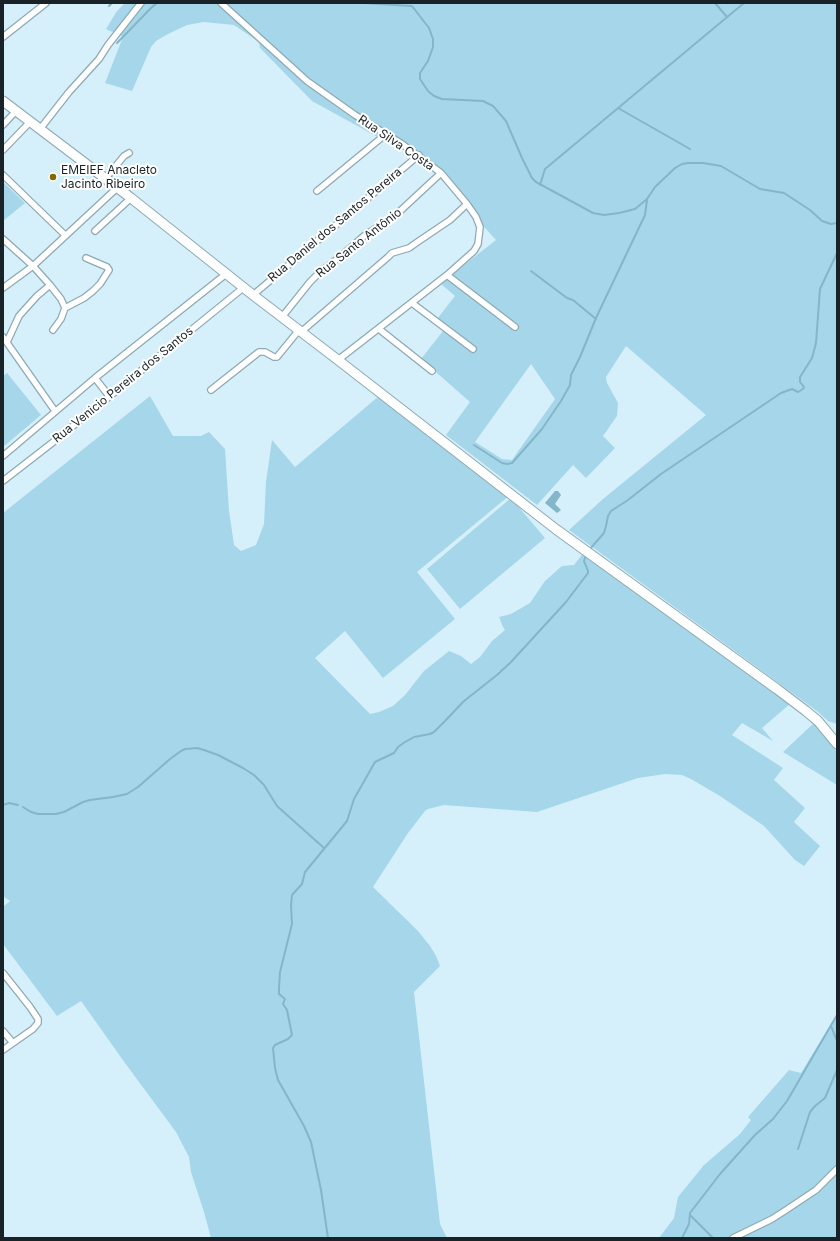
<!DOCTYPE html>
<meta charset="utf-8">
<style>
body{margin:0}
#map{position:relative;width:840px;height:1241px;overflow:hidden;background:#d5f0fb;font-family:Inter,sans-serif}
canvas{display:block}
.frame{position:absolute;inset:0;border:4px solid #192327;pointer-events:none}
</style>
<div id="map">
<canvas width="840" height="1241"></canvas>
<div class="frame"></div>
</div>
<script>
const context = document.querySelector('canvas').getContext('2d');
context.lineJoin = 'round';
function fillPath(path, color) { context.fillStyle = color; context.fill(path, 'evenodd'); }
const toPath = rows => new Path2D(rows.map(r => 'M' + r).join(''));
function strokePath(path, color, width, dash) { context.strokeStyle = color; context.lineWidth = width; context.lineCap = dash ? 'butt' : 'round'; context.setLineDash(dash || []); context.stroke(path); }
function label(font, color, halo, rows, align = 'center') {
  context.font = font + ' Inter,sans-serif'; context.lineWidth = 4; context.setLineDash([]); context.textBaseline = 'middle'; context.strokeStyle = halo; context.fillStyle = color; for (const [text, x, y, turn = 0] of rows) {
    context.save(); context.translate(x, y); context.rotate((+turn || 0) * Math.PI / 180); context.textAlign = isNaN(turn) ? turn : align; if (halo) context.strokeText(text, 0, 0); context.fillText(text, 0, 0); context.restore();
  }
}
fillPath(toPath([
 [125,3,837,3,837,724,828,721,817,711,569,530,603,499,706,415,626,346,606,377,607,383,618,403,617,416,603,436,615,448,586,478,573,465,537,505,446,435,470,402,421,359,443,331,434,323,455,296,440,283,454,273,496,240,414,149,407,149,383,140,312,101,260,48,259,42,234,25,204,22,187,25,168,34,156,41,151,47,132,91,105,83,123,37,106,29,117,11],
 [531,364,555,399,512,460,502,459,475,442],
 [3,182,25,203,3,221],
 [7,373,41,415,3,447,3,376],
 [150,396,173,436,201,436,209,432,225,449,229,511,234,545,241,551,256,545,264,524,266,482,272,440,295,467,379,396,510,495,417,572,455,619,383,678,345,631,315,658,370,714,379,712,393,706,405,695,424,671,449,651,461,656,471,664,480,657,492,641,505,630,503,627,499,617,511,614,530,603,545,581,562,566,574,565,584,552,791,703,762,728,773,741,742,723,732,735,783,768,774,780,805,808,794,822,820,846,804,866,795,860,764,826,720,796,691,779,682,775,665,774,638,778,537,812,444,805,428,809,425,811,408,833,373,887,418,931,430,946,436,956,440,966,414,992,440,1224,447,1238,211,1238,204,1212,191,1172,189,1157,176,1132,125,1063,81,1001,57,1016,3,944,3,907,10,901,3,896,3,513],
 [511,498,545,538,460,609,427,569],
 [815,722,823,729,837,752,837,785,783,752],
 [837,1014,837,1238,659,1238,674,1218,678,1197,704,1165,740,1134,751,1120,748,1117,789,1070,801,1073]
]), '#a6d6e9');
fillPath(toPath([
 [555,491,558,491,561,495,555,504,561,510,557,513,545,503]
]), '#84b6ca');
strokePath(toPath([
 [363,3,412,6],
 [715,3,727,17],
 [109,6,112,3],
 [412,6,429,28,433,39,433,47,428,61,420,73,420,79,428,91,434,96,442,99,483,101,493,106,506,121,522,158,532,178,536,182,593,213,604,215,619,213,635,209,647,199,655,187,675,168,682,164,688,163,703,163,721,166,760,189,784,193,810,210,822,221,831,224,837,223],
 [117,43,151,8,157,3],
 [618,108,690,149],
 [540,185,545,169,744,3],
 [531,271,567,298,573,300,596,319],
 [474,445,502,463,507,464,512,463,542,429,561,401,570,385,571,375,580,357,596,318,645,215,647,200],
 [589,550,604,533,606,526,608,516,611,511,628,500,661,474,781,393,792,389,798,392,803,389,804,387,800,382,800,377,812,358,816,343,820,289,837,253],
 [3,805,9,803,18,805],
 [23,807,31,812,38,814,56,814,64,812,83,802,90,800,113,797,127,794,138,787,170,759,181,751,185,749,197,748,204,750,218,755,243,768,254,775,264,785,277,806,324,848],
 [831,1026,837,1041],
 [798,1149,810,1112,815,1106,825,1098,837,1070],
 [690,1215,713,1238],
 [328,1238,321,1190,311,1142,304,1126,278,1080,275,1068,273,1048,275,1045,288,1039,292,1035,287,1010,283,1004,285,999,279,994,279,988,280,972,292,924,291,906,292,895,302,884,305,872,347,821,354,799,375,762,394,753,398,747,405,742,414,737,430,734,434,732,445,721,464,701,497,675,511,662,566,602,588,573,588,571,584,561,586,555],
 [682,1238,689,1224,690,1213,720,1174,755,1135,773,1119,787,1101,837,1015]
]), '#84b6ca', 2);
const street = toPath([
 [221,3,307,81,355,115,402,144,441,173,467,204,476,217,480,227,478,244,474,251,447,275,338,360],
 [3,37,46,3],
 [3,125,16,111],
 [40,129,69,92,99,59,108,45,141,3],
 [3,150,30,122],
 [3,175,65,235],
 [105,179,124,156,129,153],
 [317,191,386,134],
 [95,231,131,198],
 [3,239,33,266,50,285,61,299,65,308,61,319,53,330],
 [447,275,515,327],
 [3,288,33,266,117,188],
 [253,295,419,155],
 [412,303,473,349],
 [65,308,84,298,93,291,100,284,109,270,107,267,86,258],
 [282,317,310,282,320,272,340,257,365,235,387,221,399,212,441,173],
 [379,329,432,371],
 [301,332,388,257,392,253,409,248,416,243,450,220,467,204],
 [3,337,55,411],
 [7,342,19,316,37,296,50,285],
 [95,378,109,396],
 [211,390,259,352,265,352,274,357,277,357,299,330],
 [3,456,95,378,226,274],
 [3,481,52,443,243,288],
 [3,973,30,1007,38,1019,38,1023,33,1029,3,1050],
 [3,1031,13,1043],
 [733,1238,772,1219,786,1210,816,1190,837,1169]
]);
const primary = toPath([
 [3,101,131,198,253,295,338,360,557,530,777,689,806,711,818,721,837,744]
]);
strokePath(street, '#8fa9b3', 8);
strokePath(primary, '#8fa9b3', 11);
strokePath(street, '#fff', 5.5);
strokePath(primary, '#fff', 9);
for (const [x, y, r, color] of [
 [53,177,4,"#846902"]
]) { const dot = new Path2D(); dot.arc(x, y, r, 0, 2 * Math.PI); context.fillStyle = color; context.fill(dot); strokePath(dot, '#fff', 1.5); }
label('12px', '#192327', '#fff', [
 ["Rua Silva Costa",396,143,34],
 ["Rua Daniel dos Santos Pereira",335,225,-40],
 ["Rua Santo Antônio",359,243,-38],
 ["Rua Venicio Pereira dos Santos",123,385,-39]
]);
label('12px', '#192327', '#fff', [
 ["EMEIEF Anacleto",61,170],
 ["Jacinto Ribeiro",61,184]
], 'left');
</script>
